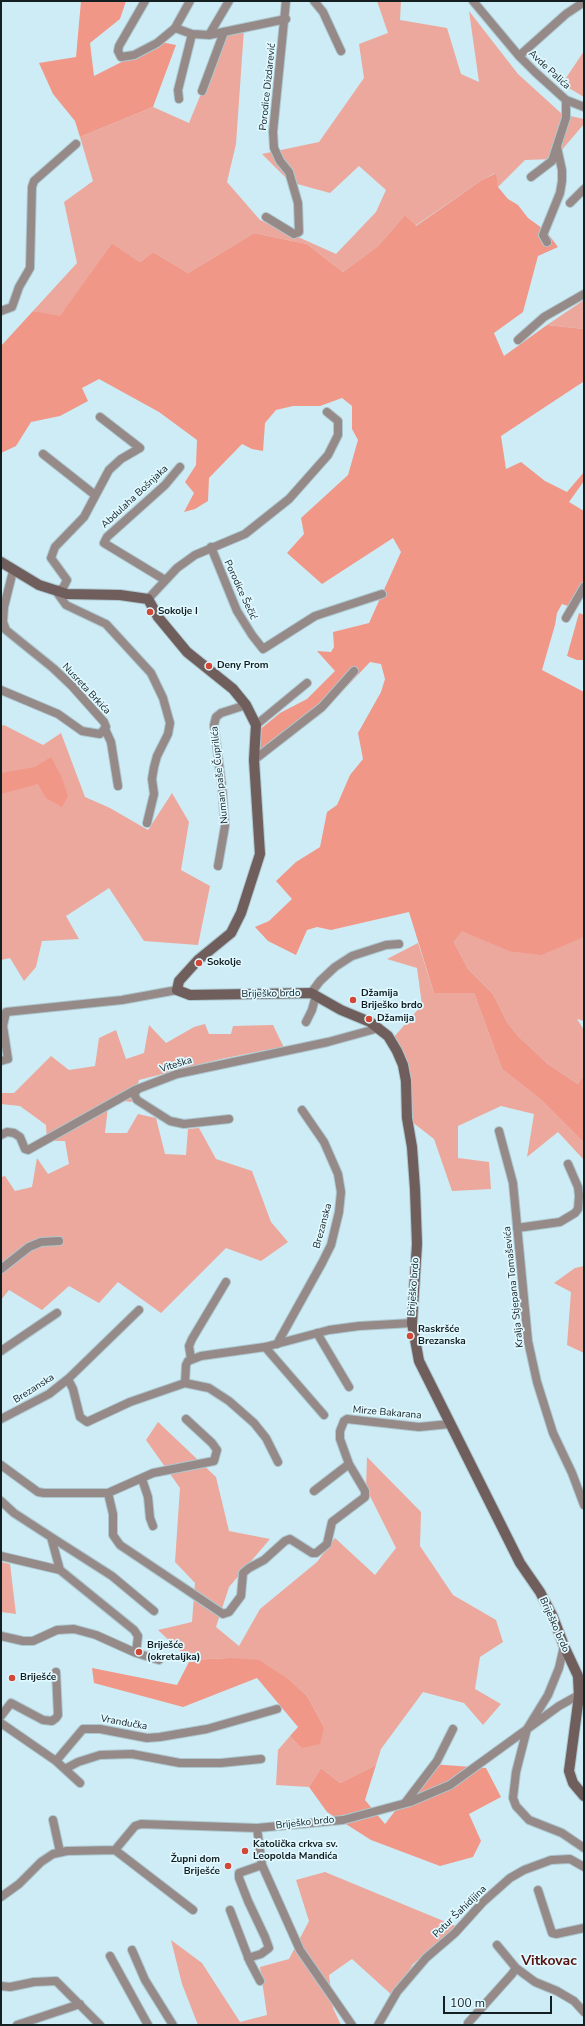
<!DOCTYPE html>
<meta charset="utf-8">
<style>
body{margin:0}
#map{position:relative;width:585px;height:2026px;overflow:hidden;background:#ceecf5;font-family:"Nunito Sans",sans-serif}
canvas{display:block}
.frame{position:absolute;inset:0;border:2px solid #141f22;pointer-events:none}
.scale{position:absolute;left:443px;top:1996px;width:109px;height:18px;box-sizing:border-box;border:2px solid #141f22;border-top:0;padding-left:5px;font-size:12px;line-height:14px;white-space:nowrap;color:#141f22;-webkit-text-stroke:3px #e0f8ff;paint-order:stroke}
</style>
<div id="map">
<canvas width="585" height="2026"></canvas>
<div class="frame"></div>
<div class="scale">100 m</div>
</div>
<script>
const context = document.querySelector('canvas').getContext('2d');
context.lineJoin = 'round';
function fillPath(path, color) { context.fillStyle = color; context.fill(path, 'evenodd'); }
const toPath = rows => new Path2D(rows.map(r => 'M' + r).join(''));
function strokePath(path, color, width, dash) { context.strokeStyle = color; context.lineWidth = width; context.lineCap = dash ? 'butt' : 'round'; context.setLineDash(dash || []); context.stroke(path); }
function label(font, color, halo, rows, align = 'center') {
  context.font = font + ' "Nunito Sans",sans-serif'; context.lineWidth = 3.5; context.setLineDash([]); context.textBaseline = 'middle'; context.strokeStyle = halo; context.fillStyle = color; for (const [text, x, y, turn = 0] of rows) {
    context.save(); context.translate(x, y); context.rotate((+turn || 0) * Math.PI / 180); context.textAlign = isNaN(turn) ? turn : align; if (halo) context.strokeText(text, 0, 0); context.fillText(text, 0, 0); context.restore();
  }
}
fillPath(toPath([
 [377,1,401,1,400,20,447,28,461,74,479,82,469,11,518,74,562,114,584,119,584,124,554,159,525,160,498,187,495,173,482,180,415,226,405,215,378,246,343,272,307,244,254,233,188,273,153,252,140,262,112,243,60,317,33,311,77,263,64,202,93,181,80,137,153,107,189,123,225,35,244,29,236,144,227,182,260,220,336,254,376,212,386,190,359,166,330,193,290,182,262,154,319,142,364,78,359,44,388,33],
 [584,51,584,97,562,84],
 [584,300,584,329,547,325],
 [4,725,43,745,61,733,85,797,110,808,148,830,172,793,189,822,181,870,210,886,198,945,144,941,109,888,66,916,79,939,42,941,36,967,24,981,10,958,1,960,1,726],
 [462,930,508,951,584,937,584,1021,577,1019,584,1030,584,1075,578,1084,548,1064,518,1036,507,1022,493,994,468,969,454,942],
 [418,943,434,993,474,993,502,1069,540,1099,584,1143,584,1160,558,1132,527,1157,534,1114,501,1106,458,1126,458,1158,489,1162,491,1189,452,1191,434,1139,407,1118,407,1080,393,1038,422,1005,417,968,387,959],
 [205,1024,209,1034,231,1034,233,1026,273,1025,288,1056,266,1050,221,1059,139,1080,132,1102,114,1100,108,1107,105,1133,127,1133,138,1114,156,1118,165,1154,186,1155,188,1129,199,1128,216,1159,252,1171,271,1222,288,1242,261,1261,226,1248,161,1313,118,1282,99,1303,69,1286,42,1310,9,1290,1,1300,1,1177,5,1176,15,1191,32,1187,37,1158,48,1174,69,1164,65,1141,47,1141,46,1125,20,1106,1,1104,1,1093,14,1093,51,1056,69,1070,95,1066,99,1038,116,1030,126,1059,144,1053,149,1025,166,1043,194,1027],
 [584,1266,584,1353,567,1345,571,1292,554,1283,575,1268],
 [158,1422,216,1477,229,1531,270,1539,229,1587,216,1627,239,1646,260,1609,317,1562,335,1538,375,1575,396,1548,366,1488,367,1457,421,1512,420,1546,453,1595,496,1620,503,1642,480,1657,475,1689,501,1704,483,1725,464,1703,423,1692,381,1749,376,1765,340,1783,321,1768,309,1787,276,1785,278,1750,290,1736,301,1748,324,1727,307,1696,291,1681,229,1658,190,1660,158,1630,192,1622,195,1583,175,1562,180,1488,146,1440],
 [1,1562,10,1564,16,1614,1,1612],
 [325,1872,458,1927,413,1964,394,1997,352,1959,329,1975,333,2008,341,2025,198,2025,182,1984,171,1940,202,1963,240,2022,267,2015,260,1967,289,1959,309,1921,296,1880]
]), '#eca89c');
fillPath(toPath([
 [81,1,126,1,120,19,90,43,94,76,161,42,176,45,153,107,80,137,75,121,53,94,39,63,76,57],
 [496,173,498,187,508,199,518,205,528,218,546,231,558,247,538,256,523,312,494,333,504,356,547,325,584,329,584,384,583,382,501,436,506,469,521,462,545,481,567,492,584,472,584,481,569,502,584,511,584,580,568,606,562,604,557,613,555,625,542,670,584,692,584,937,541,955,508,951,462,931,454,942,468,969,493,994,507,1022,518,1036,548,1064,578,1084,584,1075,584,1143,540,1099,502,1069,474,993,434,993,409,912,331,930,317,927,307,930,296,955,268,941,255,927,269,921,292,899,276,881,296,862,320,847,327,812,337,805,350,775,363,759,358,733,381,692,385,679,381,664,370,662,321,714,258,759,258,731,280,713,307,699,335,671,317,651,331,652,334,647,333,632,369,623,401,552,393,538,322,584,287,553,304,534,301,518,348,475,358,440,352,429,352,406,342,398,320,406,293,406,276,410,265,423,263,451,252,449,242,444,209,478,208,501,195,509,184,512,194,493,185,482,196,465,197,440,159,412,99,379,82,388,88,401,60,416,31,422,16,446,1,453,1,346,33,311,60,316,112,243,140,262,153,252,188,273,254,233,307,244,343,272,378,246,405,215,416,226,482,180],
 [579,613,584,615,584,660,577,660,567,656],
 [51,757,62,778,68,796,62,807,46,798,38,784,1,794,1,773,35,767],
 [229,1658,259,1660,291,1681,307,1696,324,1727,320,1744,301,1748,290,1736,298,1727,257,1678,183,1707,94,1683,92,1668,177,1685,190,1660],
 [431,1764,486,1768,501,1797,469,1814,481,1841,473,1857,440,1866,371,1840,327,1812,309,1787,321,1768,340,1783,376,1765,365,1800,385,1824]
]), '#f09788');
const street = toPath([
 [145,1,119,46,118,51,121,57,134,55,157,43,175,28,190,1],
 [314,1,323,12,341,51],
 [473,1,519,56,535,72,566,100,584,107],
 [175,28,192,34,209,35,286,19],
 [209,35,229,1],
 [519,56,566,14,584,2],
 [202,91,224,32],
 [179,99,178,90,192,34],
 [531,177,552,161,566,118,566,100],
 [570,203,584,189],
 [266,217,294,234,299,232,298,203,289,172,280,161,274,148,273,132,286,1],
 [547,242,543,235,560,193,562,181,562,170,557,147],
 [1,311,12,307,19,287,30,268,32,187,34,181,76,144],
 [518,340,544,317,584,294],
 [100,417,140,448,121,459,109,470,84,517,55,547,51,558,67,580,63,588,56,591,66,605,106,624,151,673,163,698,170,723,168,734,157,756,154,767,152,779,154,794,147,823],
 [43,454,95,495],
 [211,547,237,611,252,635,263,649,315,616,382,594],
 [165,580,104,543,107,537,165,485,180,467],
 [148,599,177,568,195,555,245,534,289,499,328,455,338,435,338,421,327,412],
 [566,618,584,587],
 [1,690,58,714,82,731,100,734,106,727,104,722,71,685,53,668,6,630,3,622,4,607,13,571],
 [256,725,307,683],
 [105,729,111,742,118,786],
 [254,760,322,707,354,671],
 [218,866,225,826,222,787,214,725,216,717,221,713,246,705],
 [311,993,320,981,335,967,352,956,386,945,399,944],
 [306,1022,312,1010,316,995],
 [1,1061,8,1059,3,1026,6,1012,122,1000,177,990],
 [138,1089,134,1094,137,1100,170,1121,184,1124,229,1119],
 [499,1131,513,1183,528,1341,537,1382,553,1433,572,1473,584,1505],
 [1,1135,7,1132,14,1133,20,1137,25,1149,28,1150,135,1090,177,1074,328,1042,379,1028],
 [517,1228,560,1222,575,1213,578,1209,579,1196,578,1187,568,1164],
 [1,1269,29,1247,41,1242,59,1241],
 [317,1333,349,1387],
 [277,1344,322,1263,331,1245,339,1212,341,1192,338,1174,324,1142,302,1110],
 [265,1347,324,1415],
 [1,1351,57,1313],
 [191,1359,189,1346,192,1339,226,1282],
 [68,1379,73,1389,80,1417,87,1422,130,1402,185,1383,209,1388,229,1401,254,1423,266,1438,278,1462],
 [185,1383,186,1365,188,1361,201,1356,265,1347,329,1330,359,1326,412,1323],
 [1,1419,49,1394,68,1379,139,1310],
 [1,1465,38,1492,44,1493,108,1493,113,1514,113,1535,120,1545,223,1614,229,1612,241,1596,243,1573,249,1568,264,1560,285,1541,290,1539,312,1553,316,1553,327,1544,332,1522,365,1497,365,1491,349,1464,340,1439,340,1431,344,1421,347,1419,419,1427,450,1424],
 [142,1479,148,1497,150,1518,153,1526],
 [314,1491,349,1464],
 [108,1493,153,1473,214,1461,217,1450,212,1443,186,1419],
 [1,1501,14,1513,51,1537,60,1570],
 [51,1537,112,1576,154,1611],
 [1,1556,60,1570,134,1630,138,1636,136,1653],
 [1,1636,23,1641,33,1641,57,1630,74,1629,96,1635,136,1653,159,1660],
 [564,1646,559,1668,548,1695,527,1729,516,1772,513,1798,516,1806,529,1820,562,1833,584,1848],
 [1,1716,11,1703,43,1720,52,1721,56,1718,58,1715,56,1672],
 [1,1723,56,1761,83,1729,100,1729,147,1738,160,1737,207,1729,277,1709],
 [56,1761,80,1783],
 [65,1769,78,1762,100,1755,132,1754,180,1763,221,1763,261,1759],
 [405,1803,437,1761,453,1729],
 [53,1820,60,1852],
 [257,1828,262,1865,300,1950,352,2025],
 [115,1850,193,1910],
 [538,1890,552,1933,556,1934,584,1928],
 [1,1897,19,1884,41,1862,53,1854,67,1851,115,1850,135,1826,141,1824,257,1828,343,1820,410,1802,450,1785,559,1706,584,1692],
 [230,1910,250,1962,260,1981],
 [497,1945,516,1968],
 [132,1950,145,1980,173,2025],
 [110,1956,148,2025],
 [248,1958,261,1954,269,1948,265,1937,248,1901,239,1878,239,1873,262,1865],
 [1,1986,10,1987,34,1982,56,1981,100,2025],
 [468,2023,512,1974,516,1968,535,1982,557,1991,574,2001,584,2012],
 [17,2025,80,2004],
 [378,2025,397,1992,426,1958,455,1933,483,1902,510,1878,524,1870,551,1860,570,1859,584,1867]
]);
const secondary = toPath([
 [1,562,39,585,67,594,120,595,148,599,158,617,187,652,233,689,246,705,256,725,254,760,260,854,241,913,231,933,198,960,179,981,177,990,190,995,311,993,341,1010,370,1022,388,1036,397,1051,403,1065,406,1081,407,1118,412,1147,415,1189,417,1244,412,1323,419,1361,520,1563,540,1592,553,1617,564,1646,578,1676,579,1696,569,1771,573,1783,584,1796]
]);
strokePath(street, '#adc7cf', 10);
strokePath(secondary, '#adc7cf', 12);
strokePath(street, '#968a88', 8);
strokePath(secondary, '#6f5e5b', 10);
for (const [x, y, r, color] of [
 [150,612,4,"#d34736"],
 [209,666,4,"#d34736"],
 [199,963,4,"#d34736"],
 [353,1000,4,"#d34736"],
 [369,1019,4,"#d34736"],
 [410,1336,4,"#d34736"],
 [139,1652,4,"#d34736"],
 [12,1678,4,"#d34736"],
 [245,1851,4,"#d34736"],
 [228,1866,4,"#d34736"]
]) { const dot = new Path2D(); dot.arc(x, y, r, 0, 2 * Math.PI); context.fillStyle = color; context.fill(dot); strokePath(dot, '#e0f8ff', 1.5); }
label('10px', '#141f22', '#e0f8ff', [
 ["Avde Palića",549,70,43],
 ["Porodice Dizdarević",268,87,-84],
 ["Abdulaha Bošnjaka",135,497,-43],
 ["Porodice Šečić",240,590,65],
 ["Nusreta Brkića",86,689,47],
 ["Numan paše Čuprilića",220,775,-96],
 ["Briješko brdo",271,994,-1],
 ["Viteška",176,1065,-17],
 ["Brezanska",323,1226,-75],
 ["Briješko brdo",414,1287,-86],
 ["Kralja Stjepana Tomaševića",514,1287,-96],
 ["Brezanska",34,1389,-32],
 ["Mirze Bakarana",387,1413,5],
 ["Briješko brdo",554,1625,66],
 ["Vrandučka",124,1723,10],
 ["Briješko brdo",305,1823,-6],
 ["Potur Šahidijina",460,1912,-44]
]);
label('bold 10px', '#141f22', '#e0f8ff', [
 ["Sokolje I",158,612],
 ["Deny Prom",217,666],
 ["Sokolje",207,963],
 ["Džamija",361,994],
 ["Briješko brdo",361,1006],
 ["Džamija",377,1019],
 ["Raskršće",418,1330],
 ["Brezanska",418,1342],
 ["Briješće",147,1646],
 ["(okretaljka)",147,1658],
 ["Briješće",20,1678],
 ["Katolička crkva sv.",253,1845],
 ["Leopolda Mandića",253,1857],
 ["Župni dom",220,1860,"right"],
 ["Briješće",220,1872,"right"]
], 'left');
label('bold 14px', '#58140d', '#e0f8ff', [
 ["Vitkovac",549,1962]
]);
</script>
